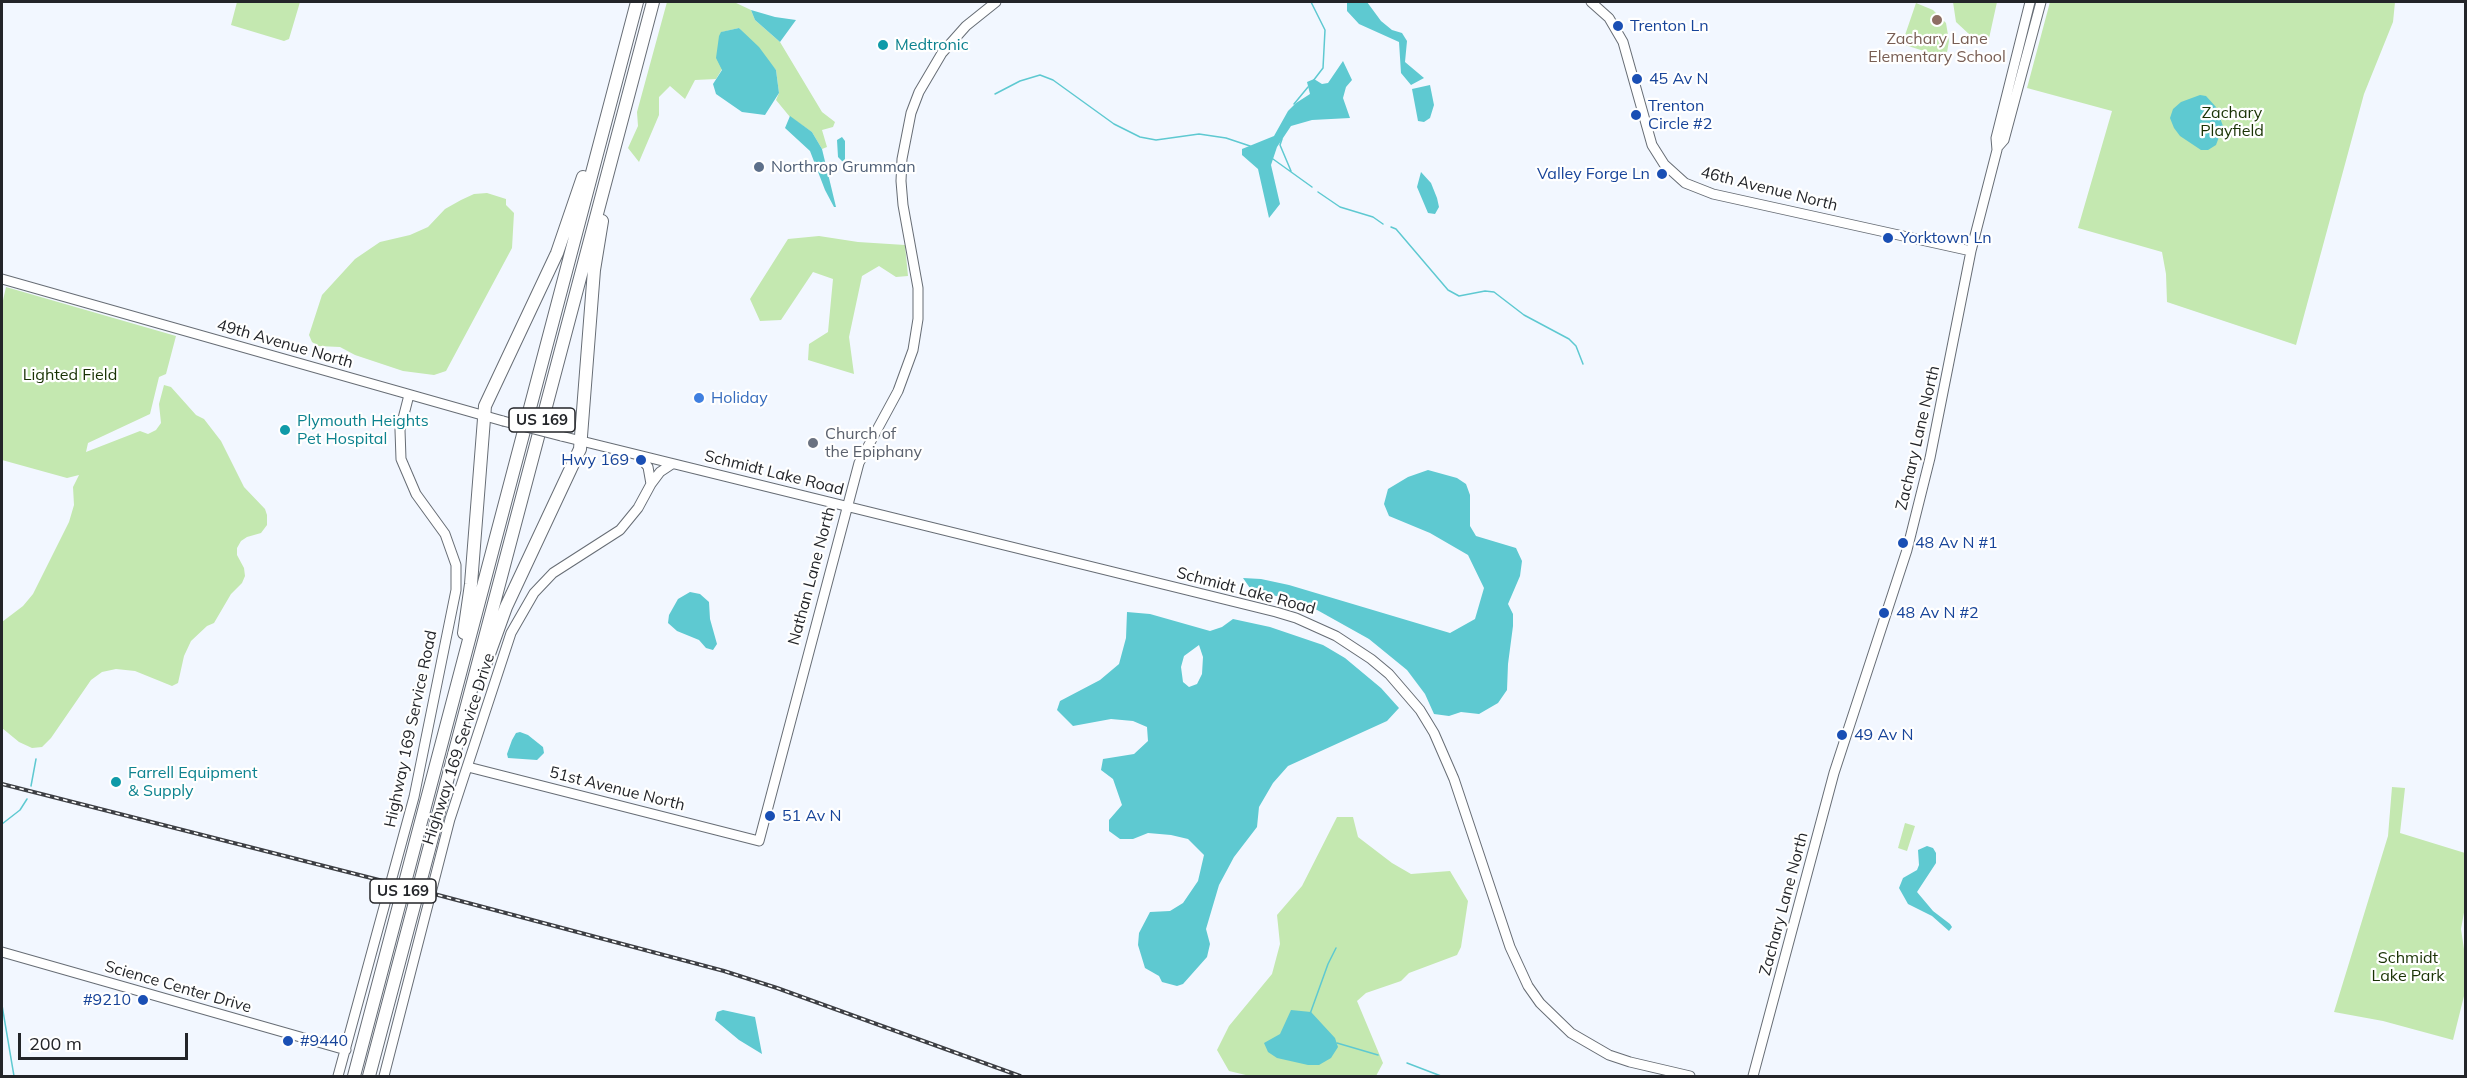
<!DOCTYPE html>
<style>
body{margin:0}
#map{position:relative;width:2467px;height:1078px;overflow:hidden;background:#f2f7ff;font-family:Mulish,sans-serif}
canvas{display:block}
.frame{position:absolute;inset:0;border:3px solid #232529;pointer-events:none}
.scale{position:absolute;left:18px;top:1033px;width:170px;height:27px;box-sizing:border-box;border:3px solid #232529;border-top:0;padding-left:8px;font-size:18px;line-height:21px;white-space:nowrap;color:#232529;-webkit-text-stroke:4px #fff;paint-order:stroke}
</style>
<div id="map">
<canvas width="2467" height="1078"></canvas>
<div class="frame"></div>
<div class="scale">200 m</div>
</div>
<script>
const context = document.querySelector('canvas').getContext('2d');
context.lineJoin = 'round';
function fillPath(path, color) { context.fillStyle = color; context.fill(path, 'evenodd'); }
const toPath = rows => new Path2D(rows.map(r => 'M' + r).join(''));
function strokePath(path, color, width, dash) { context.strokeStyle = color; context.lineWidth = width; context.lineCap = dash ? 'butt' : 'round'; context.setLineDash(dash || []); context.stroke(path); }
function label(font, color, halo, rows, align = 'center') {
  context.font = font + ' Mulish,sans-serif'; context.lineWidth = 4.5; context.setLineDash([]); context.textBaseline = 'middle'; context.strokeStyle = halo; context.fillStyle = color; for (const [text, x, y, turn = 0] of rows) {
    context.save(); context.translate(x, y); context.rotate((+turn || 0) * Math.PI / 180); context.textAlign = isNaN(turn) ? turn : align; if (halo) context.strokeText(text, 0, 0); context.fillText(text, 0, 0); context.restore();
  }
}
fillPath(toPath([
 [237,2,300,2,289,39,284,41,231,25],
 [667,2,734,2,751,10,755,20,780,42,822,112,835,122,833,127,822,130,827,147,822,149,812,132,790,117,776,100,779,93,776,70,739,28,722,32,722,69,716,79,695,80,685,99,670,86,659,97,659,115,639,162,628,148,638,126,637,112],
 [1953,2,1997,2,1988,43,1970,35,1956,22],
 [2050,2,2395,2,2393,22,2364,94,2296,345,2167,302,2166,274,2162,252,2078,228,2112,111,2027,88],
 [1916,3,1933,10,1946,23,1949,41,1946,58,1905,45,1903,41],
 [487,193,506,199,506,205,514,213,512,248,446,371,434,375,403,371,355,355,340,347,318,346,312,342,309,335,322,295,355,259,380,242,410,235,428,227,445,209,461,200,474,194],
 [819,236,858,242,905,245,908,276,896,277,879,266,862,276,849,337,854,374,808,360,809,344,828,332,833,279,813,272,781,320,760,321,750,299,788,239],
 [6,287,176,336,166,374,159,377,150,414,88,443,86,452,140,431,148,434,156,430,161,423,159,404,164,385,171,387,196,415,204,419,221,441,244,487,265,509,267,515,267,525,261,533,247,537,241,541,237,548,237,555,244,568,245,576,242,583,231,594,214,623,207,626,191,641,184,656,178,683,172,686,135,671,116,669,102,672,91,680,51,738,42,747,32,748,19,742,2,728,2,622,23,606,33,594,69,522,74,505,73,487,79,475,67,478,2,460,2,305],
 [2392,787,2405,788,2400,833,2465,853,2465,907,2461,929,2465,956,2465,992,2453,1040,2383,1021,2334,1012,2388,836],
 [1337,817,1353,817,1358,837,1392,863,1411,874,1450,871,1468,901,1461,947,1457,955,1409,973,1401,981,1366,993,1357,1001,1383,1063,1376,1076,1250,1076,1229,1071,1217,1050,1229,1026,1272,974,1280,944,1277,915,1302,886],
 [1905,823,1915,826,1907,851,1898,848]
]), '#c4e8b0');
fillPath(toPath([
 [1347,2,1367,2,1381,21,1392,30,1402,33,1407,41,1405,62,1424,78,1411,85,1401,73,1399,42,1359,24,1347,11],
 [751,10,775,17,796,20,780,42,755,20],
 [739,28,759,47,776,70,779,93,765,115,742,112,716,94,713,84,722,70,716,58,719,36,721,32],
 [1343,61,1352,80,1346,87,1343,98,1350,118,1312,120,1291,126,1277,147,1271,165,1280,204,1269,218,1258,169,1242,155,1242,149,1274,136,1288,111,1296,103,1310,94,1307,82,1314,79,1322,84,1328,83],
 [1430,85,1434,105,1430,118,1424,122,1418,121,1412,89],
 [2200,95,2206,96,2216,107,2223,126,2216,145,2208,150,2201,150,2180,136,2174,128,2170,118,2173,109,2181,102],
 [790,116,812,132,822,149,836,207,834,207,825,190,810,151,785,128],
 [842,137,845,141,845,159,843,162,838,157,837,140],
 [1421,172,1431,183,1437,198,1439,207,1435,214,1428,213,1417,187],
 [1428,470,1457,478,1466,484,1470,495,1470,526,1476,536,1516,548,1522,561,1520,576,1508,604,1513,614,1513,626,1508,664,1507,690,1498,703,1479,714,1461,712,1449,716,1434,714,1425,694,1407,670,1369,639,1301,601,1252,591,1243,578,1261,579,1289,585,1450,633,1475,619,1484,588,1468,555,1430,533,1389,516,1384,504,1388,489,1408,477],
 [690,592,700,594,709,602,710,619,717,644,713,650,706,648,699,640,677,631,668,623,669,615,678,599],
 [1127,612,1150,614,1210,631,1222,627,1233,619,1270,627,1323,645,1345,658,1381,688,1399,708,1387,721,1288,766,1273,783,1259,807,1257,827,1234,857,1219,885,1206,929,1210,944,1207,957,1183,984,1177,986,1162,982,1159,976,1145,968,1138,945,1139,933,1150,912,1170,911,1183,903,1198,881,1204,855,1188,839,1171,835,1148,833,1133,839,1120,839,1109,831,1109,820,1122,805,1113,779,1101,770,1103,759,1134,754,1148,741,1147,727,1133,721,1111,719,1073,726,1057,710,1060,701,1100,680,1119,664,1126,638],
 [1199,645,1203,657,1202,674,1197,684,1189,687,1183,682,1181,667,1184,656],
 [520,732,528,735,543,747,544,753,537,760,508,758,507,754,512,740,516,733],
 [1927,846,1933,848,1936,853,1936,863,1917,892,1933,911,1950,924,1952,927,1949,931,1932,916,1908,904,1899,888,1903,878,1917,870,1919,865,1918,850],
 [723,1010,755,1017,762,1054,739,1040,715,1020,717,1012],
 [1291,1010,1311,1012,1335,1038,1338,1047,1331,1058,1319,1065,1308,1065,1277,1058,1268,1052,1264,1043,1280,1034]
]), '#5ec9d1');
strokePath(toPath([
 [1311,2,1325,30,1323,68,1313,81],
 [995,94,1020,81,1040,75,1053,80,1114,124,1140,137,1156,140,1199,134,1226,138,1250,146],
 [1294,104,1308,87],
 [1282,139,1280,145,1291,171],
 [1273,159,1312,187],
 [1318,192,1340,207,1373,217,1383,224],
 [1391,227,1396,229,1448,290,1459,296,1485,291,1494,292,1524,315,1569,339,1576,346,1583,364],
 [31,786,36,759],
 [2,824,20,810,27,799],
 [2,1005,14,1076],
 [1310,1014,1328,964,1336,948],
 [1337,1043,1378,1055],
 [1407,1063,1441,1076]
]), '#5ec9d1', 1.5);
const secondary = toPath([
 [1591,2,1609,18,1623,42,1652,145,1664,164,1685,183,1713,194,1971,251],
 [1997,148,2004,140,2041,2],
 [2,279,503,421],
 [561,436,1276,612,1296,618,1336,636,1371,659,1389,674,1420,710,1434,733,1454,779,1510,947,1528,986,1540,1003,1571,1033,1609,1055,1630,1062,1690,1076],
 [639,456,648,467,651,484],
 [468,767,759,841,859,463,898,391,913,350,918,319,918,288,903,205,901,181,902,159,911,113,919,92,942,53,966,26,996,2],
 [2,952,346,1050],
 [338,1076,414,797,456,590,456,565,445,534,416,494,401,459,400,430,409,395],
 [384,1076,450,819,511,633,534,593,553,573,620,530,638,508,651,484,660,472,672,464],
 [1753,1076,1834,773,1907,550,1930,458,1971,251,1997,150,1996,138,2030,2]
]);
const highway = toPath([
 [464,633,471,584,485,406,557,253,583,177],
 [485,665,506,607,580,449,594,270,602,221],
 [354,1076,637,2],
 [369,1076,653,2]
]);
strokePath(secondary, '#676d75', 11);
strokePath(highway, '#676d75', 14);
strokePath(secondary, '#fff', 9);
strokePath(highway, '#fff', 12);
const rail = toPath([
 [2,784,438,895,724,971,777,988,1020,1076]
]);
strokePath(rail, '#3d3f44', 4);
strokePath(rail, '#fff', 1.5, [4.5]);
const secondaryBridge = toPath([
 [503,421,561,436]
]);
strokePath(secondaryBridge, '#676d75', 11, []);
strokePath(secondaryBridge, '#fff', 9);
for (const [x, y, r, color] of [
 [1937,20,6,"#8d6e63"],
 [1618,26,6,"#1a4fb4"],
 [883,45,6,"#0f9aa8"],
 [1637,79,6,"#1a4fb4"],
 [1636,115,6,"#1a4fb4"],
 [759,167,6,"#5c6f8a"],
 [1662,174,6,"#1a4fb4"],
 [1888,238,6,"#1a4fb4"],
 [699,398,6,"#3f7fe0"],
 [285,430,6,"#0f9aa8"],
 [813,443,6,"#6b7280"],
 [641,460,6,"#1a4fb4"],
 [1903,543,6,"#1a4fb4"],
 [1884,613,6,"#1a4fb4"],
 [1842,735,6,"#1a4fb4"],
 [116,782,6,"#0f9aa8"],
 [770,816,6,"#1a4fb4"],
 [143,1000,6,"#1a4fb4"],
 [288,1041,6,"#1a4fb4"]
]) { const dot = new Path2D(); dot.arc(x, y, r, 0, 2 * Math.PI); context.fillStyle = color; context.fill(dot); strokePath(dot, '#fff', 2); }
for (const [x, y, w] of [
 [542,420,66],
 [403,891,66]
]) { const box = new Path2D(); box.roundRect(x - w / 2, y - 12, w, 24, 4.5); context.fillStyle = '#fff'; context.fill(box); strokePath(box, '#232529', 1.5); }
label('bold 15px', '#232529', null, [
 ["US 169",542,420],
 ["US 169",403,891]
]);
label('16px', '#164399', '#fff', [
 ["Trenton Ln",1630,26],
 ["45 Av N",1649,79],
 ["Trenton",1648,106],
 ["Circle #2",1648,124],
 ["Valley Forge Ln",1650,174,"right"],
 ["Yorktown Ln",1900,238],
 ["Hwy 169",629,460,"right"],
 ["48 Av N #1",1915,543],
 ["48 Av N #2",1896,613],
 ["49 Av N",1854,735],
 ["51 Av N",782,816],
 ["#9210",131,1000,"right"],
 ["#9440",300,1041]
], 'left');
label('16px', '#785e54', '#fff', [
 ["Zachary Lane",1937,39],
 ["Elementary School",1937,57]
]);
label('16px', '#0d838f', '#fff', [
 ["Medtronic",895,45],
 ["Plymouth Heights",297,421],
 ["Pet Hospital",297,439],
 ["Farrell Equipment",128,773],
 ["& Supply",128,791]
], 'left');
label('16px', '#193204', '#fff', [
 ["Zachary",2232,113],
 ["Playfield",2232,131],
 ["Lighted Field",70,375],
 ["Schmidt",2408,958],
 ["Lake Park",2408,976]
]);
label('16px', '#4e5e75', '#fff', [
 ["Northrop Grumman",771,167]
], 'left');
label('16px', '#232529', '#fff', [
 ["46th Avenue North",1769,189,14],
 ["49th Avenue North",285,344,16],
 ["Zachary Lane North",1918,438,-77],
 ["Schmidt Lake Road",774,473,14],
 ["Nathan Lane North",812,576,-75],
 ["Schmidt Lake Road",1246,591,15],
 ["Highway 169 Service Road",411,729,-78],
 ["Highway 169 Service Drive",459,749,-72],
 ["51st Avenue North",617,789,14],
 ["Zachary Lane North",1784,904,-75],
 ["Science Center Drive",178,987,16]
]);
label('16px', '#366cbe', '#fff', [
 ["Holiday",711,398]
], 'left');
label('16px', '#5b616d', '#fff', [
 ["Church of",825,434],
 ["the Epiphany",825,452]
], 'left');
</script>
